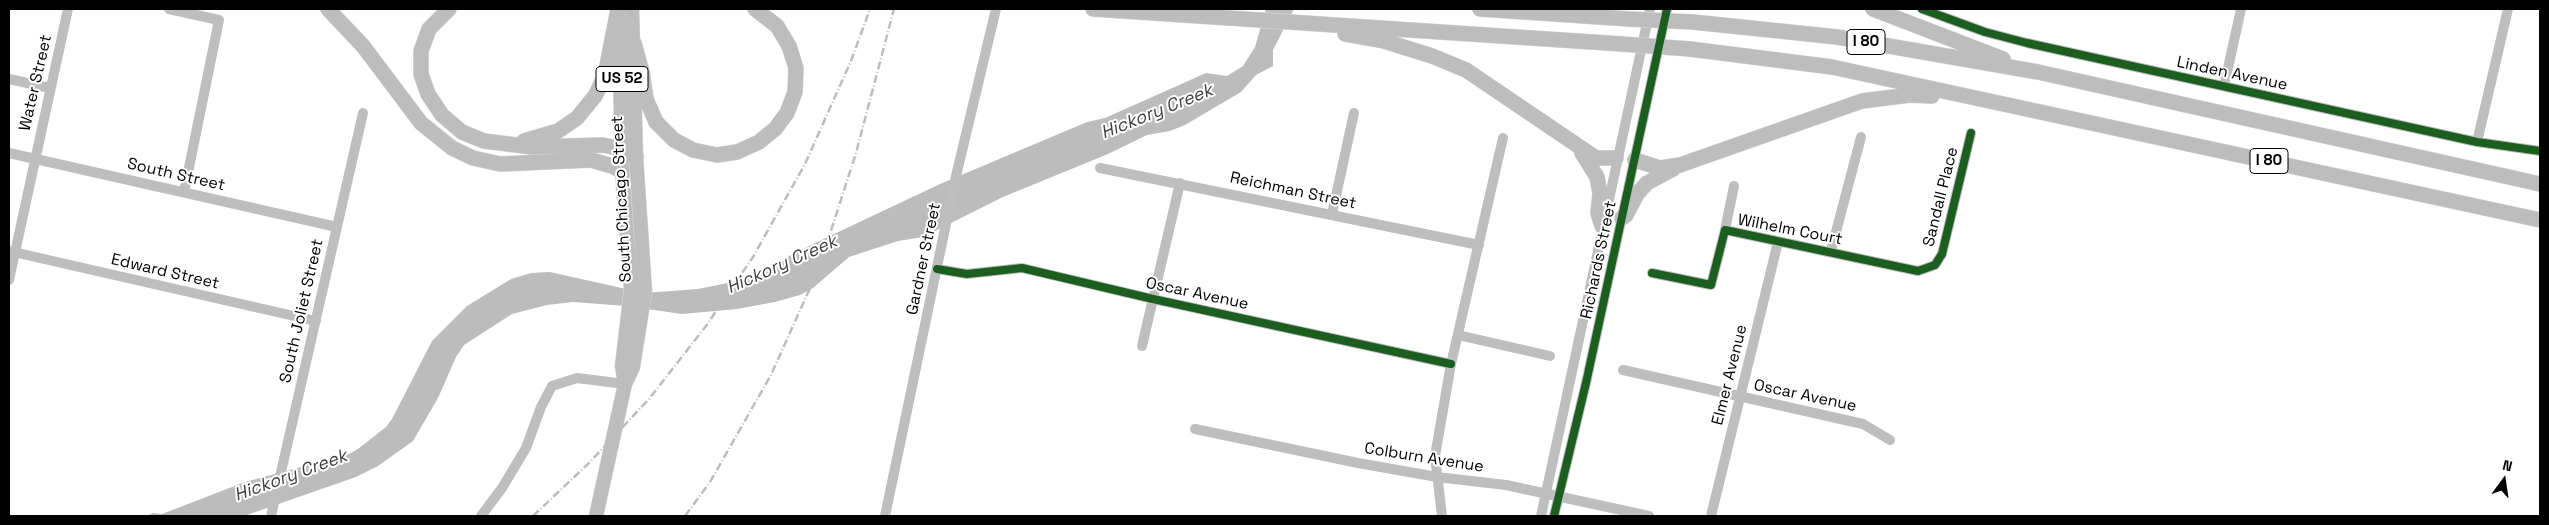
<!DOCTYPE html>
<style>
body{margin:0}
#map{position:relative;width:2549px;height:525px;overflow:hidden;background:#fff;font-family:"Space Grotesk",sans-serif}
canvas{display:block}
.frame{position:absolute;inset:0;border:10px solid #000;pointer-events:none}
.north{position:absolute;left:2479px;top:455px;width:50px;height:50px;-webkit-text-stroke:4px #fff;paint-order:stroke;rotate:14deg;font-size:14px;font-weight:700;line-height:20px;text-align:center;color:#000}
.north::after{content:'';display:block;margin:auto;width:18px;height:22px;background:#000;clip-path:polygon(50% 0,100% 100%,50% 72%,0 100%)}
</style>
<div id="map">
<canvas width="2549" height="525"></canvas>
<div class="frame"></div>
<div class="north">N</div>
</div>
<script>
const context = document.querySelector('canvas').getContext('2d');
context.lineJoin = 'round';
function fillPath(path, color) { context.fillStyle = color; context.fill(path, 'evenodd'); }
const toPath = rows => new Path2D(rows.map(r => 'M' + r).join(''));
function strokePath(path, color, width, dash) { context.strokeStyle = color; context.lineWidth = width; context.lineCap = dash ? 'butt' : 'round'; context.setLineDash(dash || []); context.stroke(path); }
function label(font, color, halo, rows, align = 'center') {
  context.font = font + ' "Space Grotesk",sans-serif'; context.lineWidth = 4; context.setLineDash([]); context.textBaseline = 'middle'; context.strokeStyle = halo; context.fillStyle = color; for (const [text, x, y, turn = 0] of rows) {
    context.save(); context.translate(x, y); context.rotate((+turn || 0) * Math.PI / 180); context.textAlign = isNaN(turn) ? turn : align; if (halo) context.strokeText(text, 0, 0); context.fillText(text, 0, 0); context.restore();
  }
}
fillPath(toPath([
 [1266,9,1294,9,1273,50,1273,66,1256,75,1241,92,1185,125,1170,131,1147,135,1108,154,1003,197,923,237,898,241,849,257,813,288,800,295,775,302,737,309,682,314,626,306,573,302,547,305,512,314,464,345,456,357,438,398,413,441,378,466,356,477,244,516,146,516,153,513,162,514,245,482,349,454,358,449,386,427,392,419,432,341,467,306,511,279,531,273,550,272,644,293,698,289,752,278,769,271,789,256,815,243,940,184,1087,122,1105,118,1206,73,1227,76,1243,66,1255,47]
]), '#bcbcbc');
const major = toPath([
 [619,19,622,171,631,290,622,366,625,384],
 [596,516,625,384,633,367,645,291,636,156,632,9]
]);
const highway = toPath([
 [328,9,363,46,421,123,452,148,473,158,500,164,591,160,612,166,622,171],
 [449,9,429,29,421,51,421,74,428,94,442,115,462,132,484,141,532,147,603,145,613,147,636,156],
 [1093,9,1622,44],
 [1480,9,1629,19],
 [1873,9,2003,59],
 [1693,22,1837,37,2038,72,2540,184],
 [1345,34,1384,41,1432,56,1466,70,1596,158,1616,158],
 [634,43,642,72,646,99,656,122,674,140,693,150,717,155,737,152,759,142,775,129,787,113,795,92,796,68,789,46,777,26,755,9],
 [1690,49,1832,67,2540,220],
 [524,141,558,131,577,118,595,96,605,76,618,9],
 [1582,153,1597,177,1600,193,1598,213,1602,226],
 [1635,160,1660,168,1680,165,1862,101,1910,95,1932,96],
 [1622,218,1626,215,1637,194,1647,183,1673,169]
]);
strokePath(major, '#dbdbdb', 15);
strokePath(highway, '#dbdbdb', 16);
strokePath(toPath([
 [169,9,219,20,184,192],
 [1922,9,1985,32,2027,43,2477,142,2540,151],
 [9,79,50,88],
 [2224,86,2241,9],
 [2477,142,2508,9],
 [9,153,337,227],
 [1100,168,1479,245],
 [1332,214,1354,113],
 [1725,230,1734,186],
 [9,251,316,321],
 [1831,251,1861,137],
 [937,269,967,274,1022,268,1153,299,1451,364],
 [1652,273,1711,285,1725,230,1918,271,1935,265,1942,254,1971,133],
 [9,280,68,9],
 [1458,335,1550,356],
 [1142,346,1180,183],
 [1623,370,1863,424,1890,440],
 [1195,429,1358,463,1437,477,1506,485,1649,516],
 [271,516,363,113],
 [481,516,502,488,526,448,541,407,552,386,577,378,625,384],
 [885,516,956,176,996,9],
 [1442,516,1435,456,1451,364,1503,138],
 [1541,516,1650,9],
 [1554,516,1586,383,1667,9],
 [1711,516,1778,242]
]), '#bebebe', 10);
strokePath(major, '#bdbdbd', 14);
strokePath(highway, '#bdbdbd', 15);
strokePath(toPath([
 [533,516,588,464,649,399,706,326,753,257,805,164,851,61,870,9],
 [685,516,710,482,771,375,819,268,856,153,894,9]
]), '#bdbdbd', 2.5, [8, 2.5, 1, 2.5]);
const highwayBridge = toPath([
 [1629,19,1693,22],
 [1622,44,1690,49]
]);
strokePath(highwayBridge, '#dbdbdb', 16, []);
strokePath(highwayBridge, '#bdbdbd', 15);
strokePath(toPath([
 [1922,9,1985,32,2027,43,2477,142,2540,151],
 [937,269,967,274,1022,268,1153,299,1451,364],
 [1652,273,1711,285,1725,230,1918,271,1935,265,1942,254,1971,133],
 [1554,516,1586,383,1667,9]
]), '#1b5e20', 8);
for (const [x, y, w] of [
 [1866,42,38],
 [622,79,52],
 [2269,161,38]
]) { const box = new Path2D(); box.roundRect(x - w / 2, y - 12.5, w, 25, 4); context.fillStyle = '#fff'; context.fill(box); strokePath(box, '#000', 1); }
label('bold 15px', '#000', null, [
 ["I 80",1866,42],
 ["US 52",622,79],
 ["I 80",2269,161]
]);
label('16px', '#000', '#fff', [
 ["Linden Avenue",2232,74,12],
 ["Water Street",36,83,-77],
 ["South Street",176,175,13],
 ["Reichman Street",1293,191,12],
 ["Sandall Place",1941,197,-76],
 ["South Chicago Street",622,199,-93],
 ["Wilhelm Court",1790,230,11],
 ["Gardner Street",924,259,-78],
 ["Richards Street",1599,260,-78],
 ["Edward Street",165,272,13],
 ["Oscar Avenue",1197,294,12],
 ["South Joliet Street",302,311,-77],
 ["Elmer Avenue",1730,375,-76],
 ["Oscar Avenue",1805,396,12],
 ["Colburn Avenue",1424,458,9]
]);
label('italic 18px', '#404040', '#fff', [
 ["Hickory Creek",1157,112,-22],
 ["Hickory Creek",782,265,-24],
 ["Hickory Creek",291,476,-20]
]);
</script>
